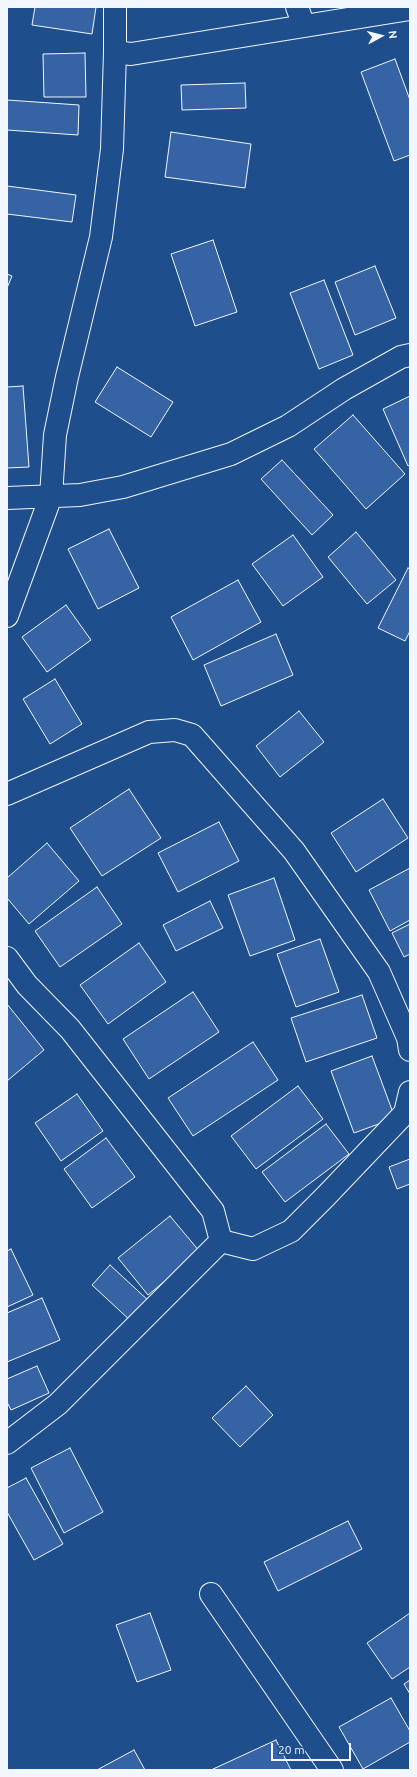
<!DOCTYPE html>
<style>
body{margin:0}
#map{position:relative;width:417px;height:1777px;overflow:hidden;background:#1f4e8c;font-family:Ubuntu,sans-serif}
canvas{display:block}
.frame{position:absolute;inset:0;border:8px solid #f2f6ff;pointer-events:none}
.north{position:absolute;left:361px;top:16px;width:40px;height:40px;-webkit-text-stroke:3px #1f4e8c;paint-order:stroke;rotate:83deg;font-size:11px;font-weight:700;line-height:16px;text-align:center;color:#f2f6ff}
.north::after{content:'';display:block;margin:auto;width:14px;height:18px;background:#f2f6ff;clip-path:polygon(50% 0,100% 100%,50% 72%,0 100%)}
.scale{position:absolute;left:271px;top:1743px;width:80px;height:18px;box-sizing:border-box;border:2px solid #f2f6ff;border-top:0;padding-left:5px;font-size:12px;line-height:14px;white-space:nowrap;color:#f2f6ff;-webkit-text-stroke:3px #1f4e8c;paint-order:stroke}
</style>
<div id="map">
<canvas width="417" height="1777"></canvas>
<div class="frame"></div>
<div class="north">N</div>
<div class="scale">20 m</div>
</div>
<script>
const context = document.querySelector('canvas').getContext('2d');
context.lineJoin = 'round';
function fillPath(path, color) { context.fillStyle = color; context.fill(path, 'evenodd'); }
const toPath = rows => new Path2D(rows.map(r => 'M' + r).join(''));
function strokePath(path, color, width, dash) { context.strokeStyle = color; context.lineWidth = width; context.lineCap = dash ? 'butt' : 'round'; context.setLineDash(dash || []); context.stroke(path); }
const building = toPath([
 [35,7,96,7,92,34,32,25,35,7],
 [85,53,86,97,44,97,43,54,85,53],
 [395,59,410,100,410,155,394,161,361,72,395,59],
 [245,83,246,108,182,110,181,85,245,83],
 [7,100,79,105,78,135,7,130,7,100],
 [171,132,251,144,245,188,165,177,171,132],
 [7,186,76,195,72,222,7,214,7,186],
 [213,240,237,312,195,326,171,254,213,240],
 [375,266,396,318,355,335,335,282,375,266],
 [7,274,12,276,7,288,7,274],
 [324,280,353,355,319,369,290,293,324,280],
 [117,367,173,402,151,437,95,402,117,367],
 [23,386,29,467,7,468,7,387,23,386],
 [410,396,410,465,408,466,383,409,410,396],
 [353,415,405,474,366,509,314,449,353,415],
 [282,460,333,515,312,535,261,479,282,460],
 [109,529,139,588,98,609,68,549,109,529],
 [356,532,396,580,367,604,328,557,356,532],
 [293,535,323,577,283,606,252,564,293,535],
 [408,568,410,569,410,631,405,641,378,628,408,568],
 [238,580,261,622,193,660,171,617,238,580],
 [66,605,91,640,47,672,22,637,66,605],
 [276,634,293,675,221,706,204,665,276,634],
 [55,679,82,724,50,744,23,699,55,679],
 [299,711,324,742,280,777,256,746,299,711],
 [129,789,161,838,102,876,70,828,129,789],
 [383,799,408,838,356,872,331,833,383,799],
 [219,822,239,861,178,892,158,853,219,822],
 [47,843,79,881,29,924,7,898,7,878,47,843],
 [410,868,410,920,390,931,369,890,410,868],
 [274,878,295,940,250,956,228,895,274,878],
 [97,887,122,924,60,967,35,931,97,887],
 [210,901,223,928,176,951,163,925,210,901],
 [410,924,410,954,404,957,392,933,410,924],
 [320,939,339,992,296,1007,277,954,320,939],
 [139,943,166,982,108,1024,80,985,139,943],
 [193,992,219,1032,149,1079,123,1039,193,992],
 [362,995,377,1038,306,1062,291,1018,362,995],
 [7,1004,44,1050,7,1081,7,1004],
 [253,1042,278,1080,193,1136,168,1098,253,1042],
 [372,1056,395,1118,354,1133,331,1071,372,1056],
 [298,1086,323,1119,256,1169,231,1136,298,1086],
 [77,1094,103,1131,61,1161,35,1123,77,1094],
 [326,1124,349,1154,285,1202,262,1172,326,1124],
 [106,1138,135,1177,92,1208,64,1169,106,1138],
 [410,1159,410,1184,397,1189,389,1167,410,1159],
 [170,1216,200,1252,148,1295,118,1258,170,1216],
 [11,1249,33,1295,7,1307,7,1251,11,1249],
 [110,1265,151,1303,133,1323,92,1285,110,1265],
 [42,1298,60,1340,7,1362,7,1313,42,1298],
 [37,1366,49,1393,11,1410,7,1402,7,1379,37,1366],
 [246,1386,273,1415,240,1447,212,1418,246,1386],
 [70,1448,103,1512,64,1533,31,1468,70,1448],
 [26,1478,63,1544,34,1560,7,1512,7,1488,26,1478],
 [348,1521,362,1549,278,1591,264,1562,348,1521],
 [150,1613,171,1670,137,1682,116,1625,150,1613],
 [410,1613,410,1667,392,1679,367,1643,410,1613],
 [410,1680,410,1694,404,1684,410,1680],
 [391,1698,410,1731,410,1742,363,1769,339,1727,391,1698],
 [276,1740,291,1770,211,1770,276,1740],
 [134,1750,145,1770,97,1770,134,1750]
]);
fillPath(building, '#3563a3');
strokePath(building, '#f2f6ff', 1);
const minor = toPath([
 [115,7,115,52,131,54,410,9],
 [297,7,304,26],
 [7,498,80,495,123,487,231,454,288,426,344,389,401,357,410,355],
 [7,616,51,496,55,435,67,377,101,237,112,149,115,52],
 [7,794,149,732,175,730,192,735,294,851,379,972,408,1038,410,1050],
 [7,958,27,985,70,1029,213,1211,221,1241,58,1404,7,1443],
 [221,1241,253,1249,291,1231,326,1196,405,1113,410,1092],
 [211,1594,332,1770]
]);
strokePath(minor, '#f2f6ff', 24);
strokePath(minor, '#1f4e8c', 22);
</script>
